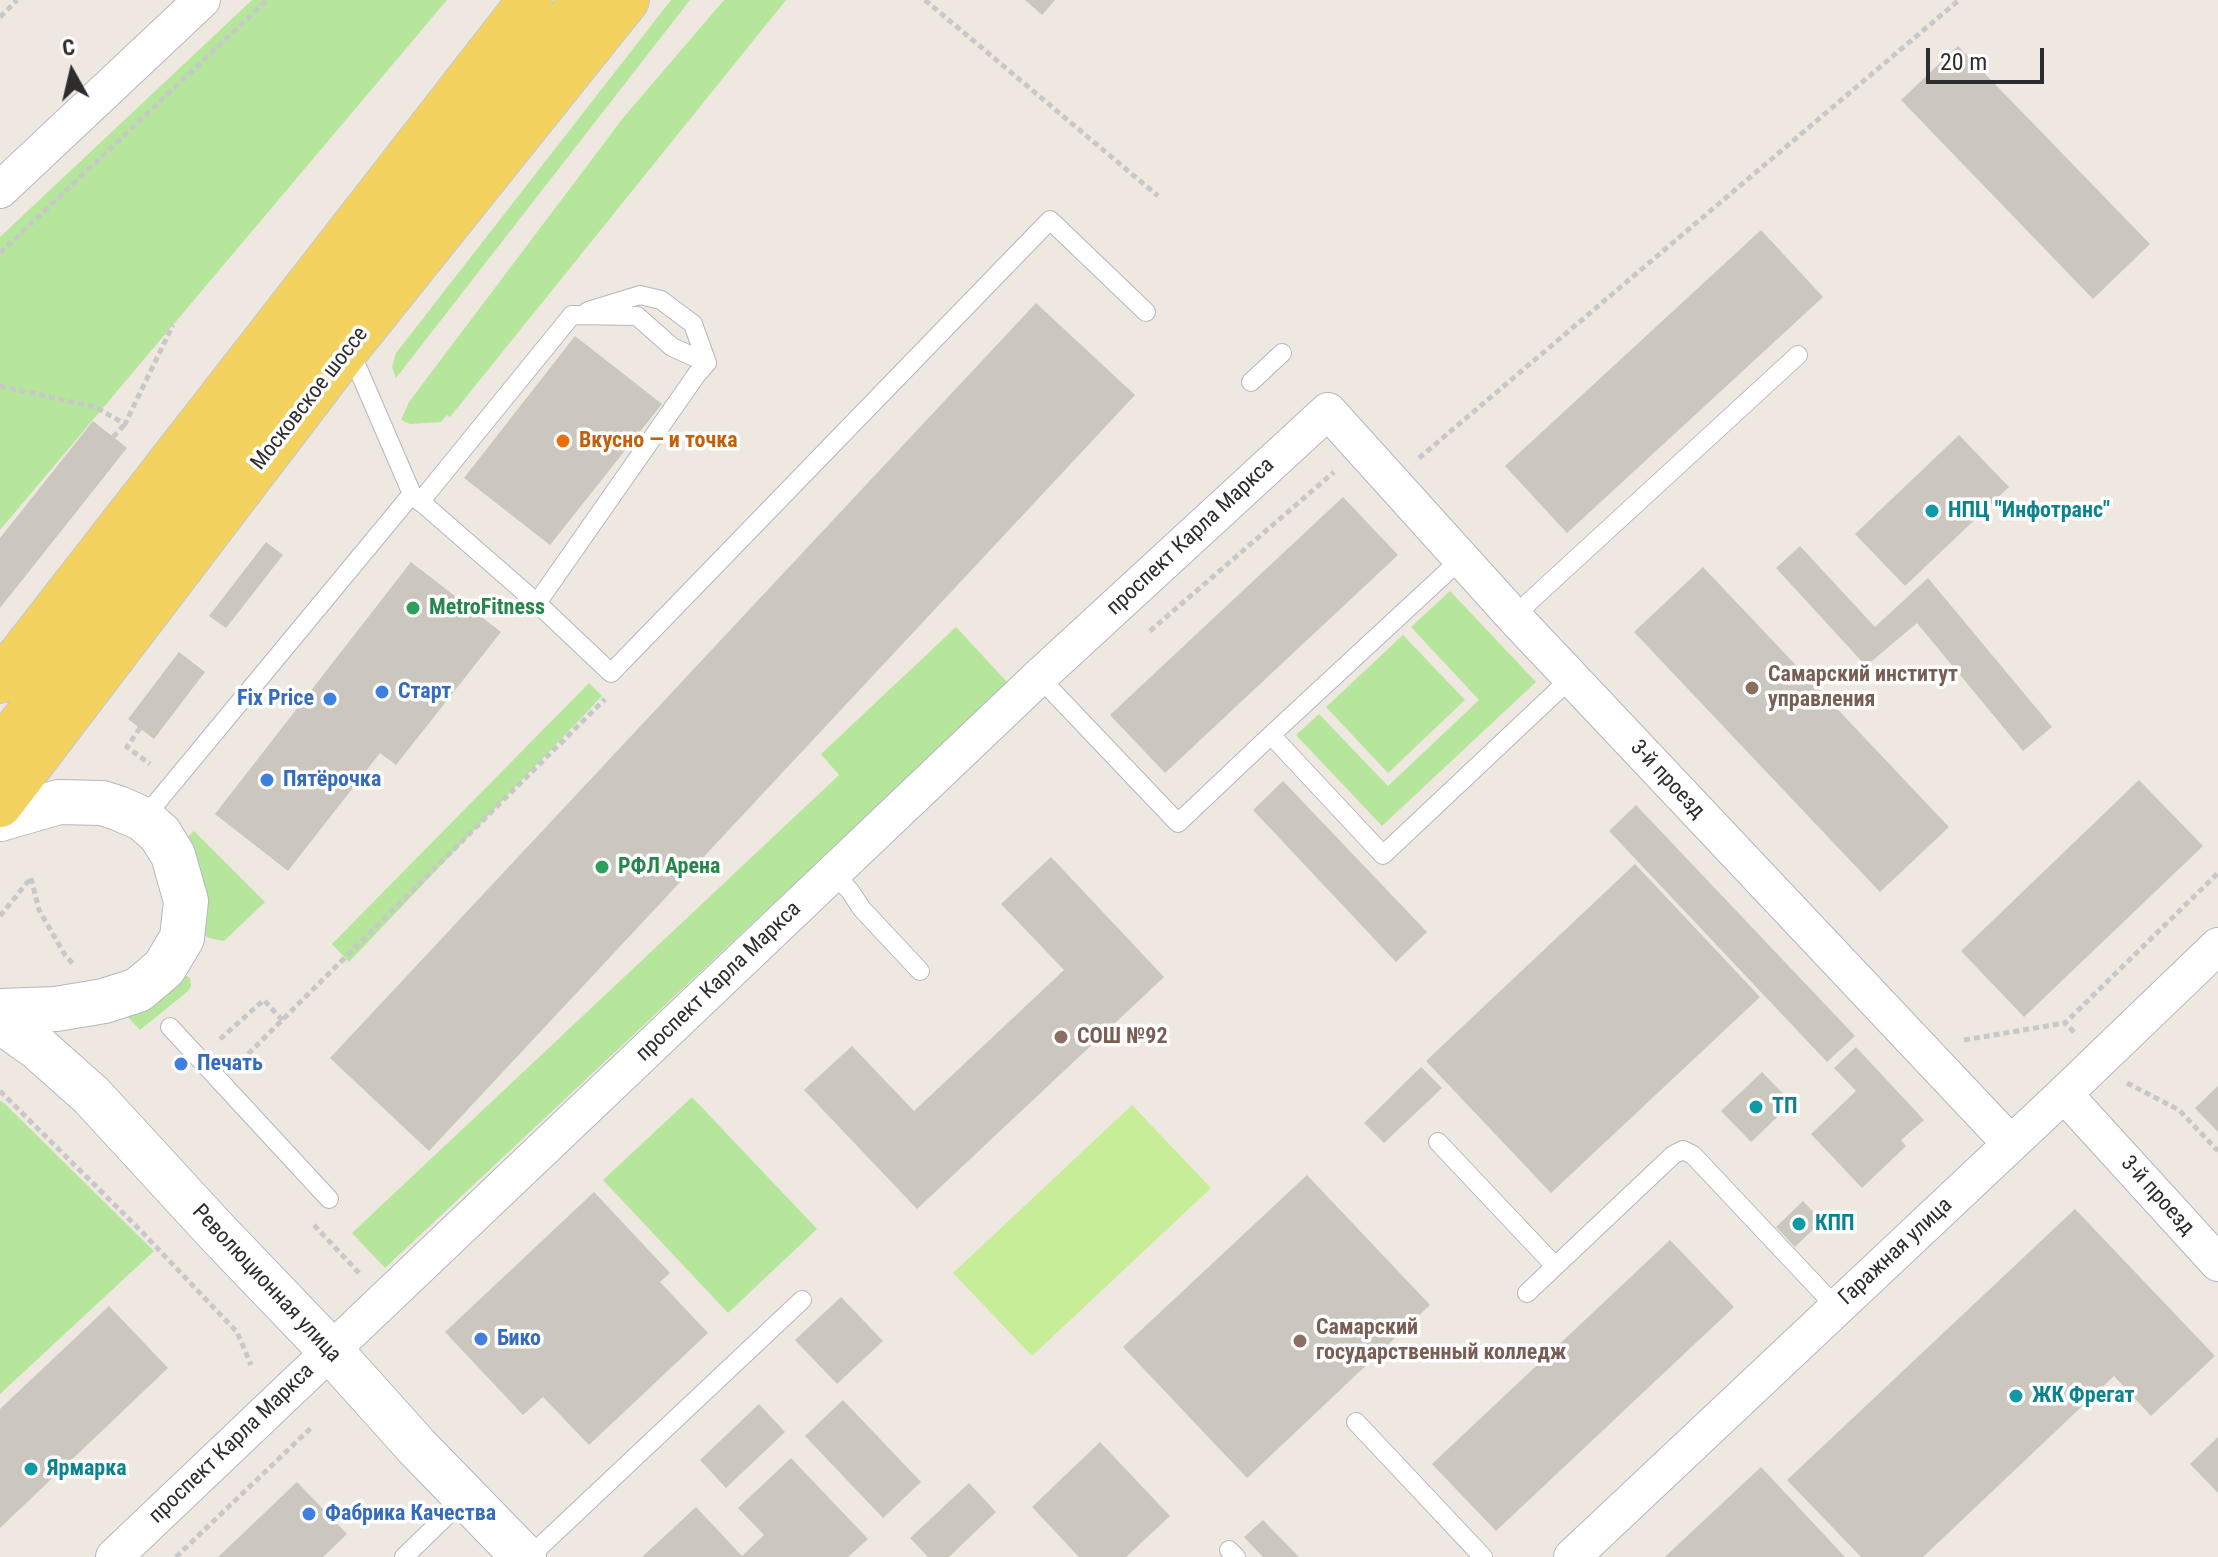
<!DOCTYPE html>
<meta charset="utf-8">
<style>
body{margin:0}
#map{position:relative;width:2218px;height:1557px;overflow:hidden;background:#efe8e0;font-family:"Roboto Condensed",sans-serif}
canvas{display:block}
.north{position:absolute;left:32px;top:32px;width:80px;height:80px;-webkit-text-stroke:6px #fff;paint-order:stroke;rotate:352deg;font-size:22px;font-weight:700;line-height:32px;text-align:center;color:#2d2d2d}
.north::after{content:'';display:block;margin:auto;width:28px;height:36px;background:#2d2d2d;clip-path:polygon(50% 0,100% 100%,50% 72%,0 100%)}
.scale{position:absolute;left:1926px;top:48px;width:118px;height:36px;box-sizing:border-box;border:4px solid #2d2d2d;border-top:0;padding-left:10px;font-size:24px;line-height:28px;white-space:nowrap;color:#2d2d2d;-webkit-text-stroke:6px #fff;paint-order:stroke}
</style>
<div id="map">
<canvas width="2218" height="1557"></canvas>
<div class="north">С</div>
<div class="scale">20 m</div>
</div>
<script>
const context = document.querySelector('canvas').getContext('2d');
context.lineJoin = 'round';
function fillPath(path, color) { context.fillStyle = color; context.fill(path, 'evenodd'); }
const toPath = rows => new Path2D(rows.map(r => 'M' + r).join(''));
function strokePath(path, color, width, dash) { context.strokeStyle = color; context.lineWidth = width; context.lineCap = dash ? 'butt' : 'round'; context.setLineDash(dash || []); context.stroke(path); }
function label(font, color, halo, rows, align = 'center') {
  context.font = font + ' "Roboto Condensed",sans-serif'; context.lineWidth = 7; context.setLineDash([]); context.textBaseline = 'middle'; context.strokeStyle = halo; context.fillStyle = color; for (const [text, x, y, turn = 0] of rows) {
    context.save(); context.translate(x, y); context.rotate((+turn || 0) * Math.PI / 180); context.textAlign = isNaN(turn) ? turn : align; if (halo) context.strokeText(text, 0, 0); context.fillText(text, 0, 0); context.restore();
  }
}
fillPath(toPath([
 [252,0,447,0,0,530,0,237],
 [671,0,690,0,396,378,392,367,396,353],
 [724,0,786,0,450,417,447,415,441,422,410,424,401,420,409,402,623,118],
 [1450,591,1536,682,1382,826,1296,735,1319,714,1388,786,1479,700,1411,627],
 [956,627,1008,683,385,1268,352,1233,839,775,821,754],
 [1403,635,1465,700,1388,773,1326,707],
 [589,683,602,696,349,962,332,944],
 [194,831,265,902,224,941,209,938,197,930,186,839],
 [183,974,190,978,191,986,187,992,140,1030,126,1015],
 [692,1097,817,1229,728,1313,603,1180],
 [0,1101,4,1103,154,1251,0,1394]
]), '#b5e69c');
fillPath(toPath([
 [1132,1105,1211,1188,1032,1356,953,1273]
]), '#c8ed98');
fillPath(toPath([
 [1025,0,1055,0,1042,15],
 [1958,46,2150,244,2093,299,1901,100],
 [1761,230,1823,297,1567,533,1505,466],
 [1036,303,1135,395,429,1151,330,1058],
 [575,336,662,404,550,545,464,478],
 [93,421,127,448,0,608,0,538],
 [1959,435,2009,487,1905,586,1855,534],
 [1343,497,1398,555,1165,773,1110,715],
 [266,542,283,555,226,628,209,616],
 [1800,546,1875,627,1928,578,2052,727,2023,751,1917,623,1866,666,1776,568],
 [411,562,501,632,396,765,380,753,288,871,215,814],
 [1703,567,1949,827,1880,892,1634,632],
 [179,652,205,672,154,739,128,719],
 [2139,780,2203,846,2024,1017,1961,951],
 [1283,781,1427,932,1396,962,1253,810],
 [1636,805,1855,1036,1827,1062,1609,831],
 [1051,857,1164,977,917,1209,804,1090,852,1046,914,1111,1064,970,1001,904],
 [1635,864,1760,997,1551,1193,1426,1061],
 [1856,1047,1924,1120,1901,1140,1906,1146,1862,1188,1811,1134,1856,1091,1834,1068],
 [1421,1067,1442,1088,1384,1143,1364,1123],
 [1762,1072,1792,1103,1751,1142,1721,1111],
 [2218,1086,2218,1132,2195,1108],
 [1307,1175,1430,1305,1247,1478,1123,1347],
 [594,1192,670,1273,660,1282,708,1333,589,1445,543,1397,523,1415,445,1332],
 [1803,1201,1822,1221,1795,1247,1776,1227],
 [2075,1209,2215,1356,2151,1416,2114,1376,1923,1557,1861,1557,1787,1480],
 [1670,1240,1734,1307,1496,1531,1432,1464],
 [841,1297,883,1341,837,1384,795,1340],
 [109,1306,168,1368,0,1528,0,1409],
 [843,1400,921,1482,883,1518,805,1436],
 [759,1404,785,1432,726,1488,700,1460],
 [2218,1437,2218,1493,2190,1464],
 [1100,1442,1170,1516,1126,1557,1079,1557,1032,1507],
 [791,1458,868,1539,848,1557,642,1557,696,1507,742,1556,764,1535,738,1508],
 [1761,1467,1845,1557,1665,1557,1683,1540],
 [297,1482,347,1534,323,1557,218,1557],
 [969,1483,996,1512,949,1557,928,1557,910,1538],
 [1263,1520,1299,1557,1263,1557,1244,1537]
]), '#cbc6be');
const lane = toPath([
 [588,311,640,295,661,300,693,324,707,363],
 [349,348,412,494,537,603,611,673,1050,220,1146,312],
 [1251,382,1282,353],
 [420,502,572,315,637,316,672,347,707,363,697,374,537,603],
 [1515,618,1529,602,1798,355],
 [1039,677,1178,823,1271,735,1383,855,1571,678],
 [1271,735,1461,559],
 [143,819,412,494],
 [833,873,850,891,862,909,920,971],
 [170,1027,329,1199],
 [1438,1142,1555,1266],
 [1527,1293,1673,1155,1683,1150,1693,1155,1837,1308],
 [1356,1422,1483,1557],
 [1229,1550,1236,1557],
 [404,1557,466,1497],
 [529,1557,802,1300]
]);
const street = toPath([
 [0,190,202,0],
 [2064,1094,2218,1263],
 [114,1557,1039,677,1328,411,1515,618,2011,1144],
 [1572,1557,2064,1094,2218,946]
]);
const secondary = toPath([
 [0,819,59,802,102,803,118,808,143,819,160,834,173,855,186,901,182,938,164,968,138,990,104,1001,56,1009,0,1011],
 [0,1021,38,1048,91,1095,216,1231,330,1350,417,1447,524,1557]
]);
const primary = toPath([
 [0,681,530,0],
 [0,751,334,313,584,0],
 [0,805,349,347,627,0]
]);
strokePath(lane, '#b3b6c1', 20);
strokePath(street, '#b3b6c1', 38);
strokePath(secondary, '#b3b6c1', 46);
strokePath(primary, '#c8c8c8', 46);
strokePath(toPath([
 [925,0,1158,196],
 [0,17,17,0],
 [0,253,267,0],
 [0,386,95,407,125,424,173,325],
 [113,437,125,424],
 [1419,458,1959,0],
 [1150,631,1334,472],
 [140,728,127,747,150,764],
 [31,878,39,910,65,955,74,965],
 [0,916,30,879],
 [2074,1032,2065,1023,2218,873],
 [220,1039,264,1000,283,1021],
 [1964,1040,2065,1023],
 [241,1061,605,699],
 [2127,1083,2179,1110,2218,1151],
 [0,1091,139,1229,237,1332,251,1365],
 [314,1225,359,1273],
 [176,1557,313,1426]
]), '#c8c8c8', 5, [6, 4]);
strokePath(lane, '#fff', 18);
strokePath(street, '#fff', 36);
strokePath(secondary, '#fff', 44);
strokePath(primary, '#f4d260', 44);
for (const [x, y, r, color] of [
 [563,441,8,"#e8710a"],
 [1932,511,8,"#0f9aa8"],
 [413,608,8,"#2e9e5b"],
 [1752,688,8,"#8d6e63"],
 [382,692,8,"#3f7fe0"],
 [330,699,8,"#3f7fe0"],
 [267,780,8,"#3f7fe0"],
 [602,867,8,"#2e9e5b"],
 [1061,1037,8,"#8d6e63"],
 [181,1064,8,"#3f7fe0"],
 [1756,1107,8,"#0f9aa8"],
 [1799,1224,8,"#0f9aa8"],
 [481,1339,8,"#3f7fe0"],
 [1300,1341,8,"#8d6e63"],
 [2016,1396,8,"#0f9aa8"],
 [31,1469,8,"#0f9aa8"],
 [309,1514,8,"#3f7fe0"]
]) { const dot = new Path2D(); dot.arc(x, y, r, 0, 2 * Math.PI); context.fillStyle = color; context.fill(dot); strokePath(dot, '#fff', 3); }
label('22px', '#2d2d2d', '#fff', [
 ["Московское шоссе",310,399,-52],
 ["проспект Карла Маркса",1191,537,-43],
 ["3-й проезд",1667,780,47],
 ["проспект Карла Маркса",719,982,-44],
 ["3-й проезд",2157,1196,48],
 ["Гаражная улица",1896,1252,-43],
 ["Революционная улица",266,1284,47],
 ["проспект Карла Маркса",232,1444,-44]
]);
label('bold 22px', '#c56008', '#fff', [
 ["Вкусно — и точка",579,441]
], 'left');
label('bold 22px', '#0d838f', '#fff', [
 ["НПЦ \"Инфотранс\"",1948,511],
 ["ТП",1772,1107],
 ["КПП",1815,1224],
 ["ЖК Фрегат",2032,1396],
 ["Ярмарка",47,1469]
], 'left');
label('bold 22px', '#27864d', '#fff', [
 ["MetroFitness",429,608],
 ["РФЛ Арена",618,867]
], 'left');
label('bold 22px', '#785e54', '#fff', [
 ["Самарский институт",1768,675],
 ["управления",1768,700],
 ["СОШ №92",1077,1037],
 ["Самарский",1316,1328],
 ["государственный колледж",1316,1353]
], 'left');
label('bold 22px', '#366cbe', '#fff', [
 ["Старт",398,692],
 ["Fix Price",314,699,"right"],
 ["Пятёрочка",283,780],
 ["Печать",197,1064],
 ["Бико",497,1339],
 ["Фабрика Качества",325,1514]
], 'left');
</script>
